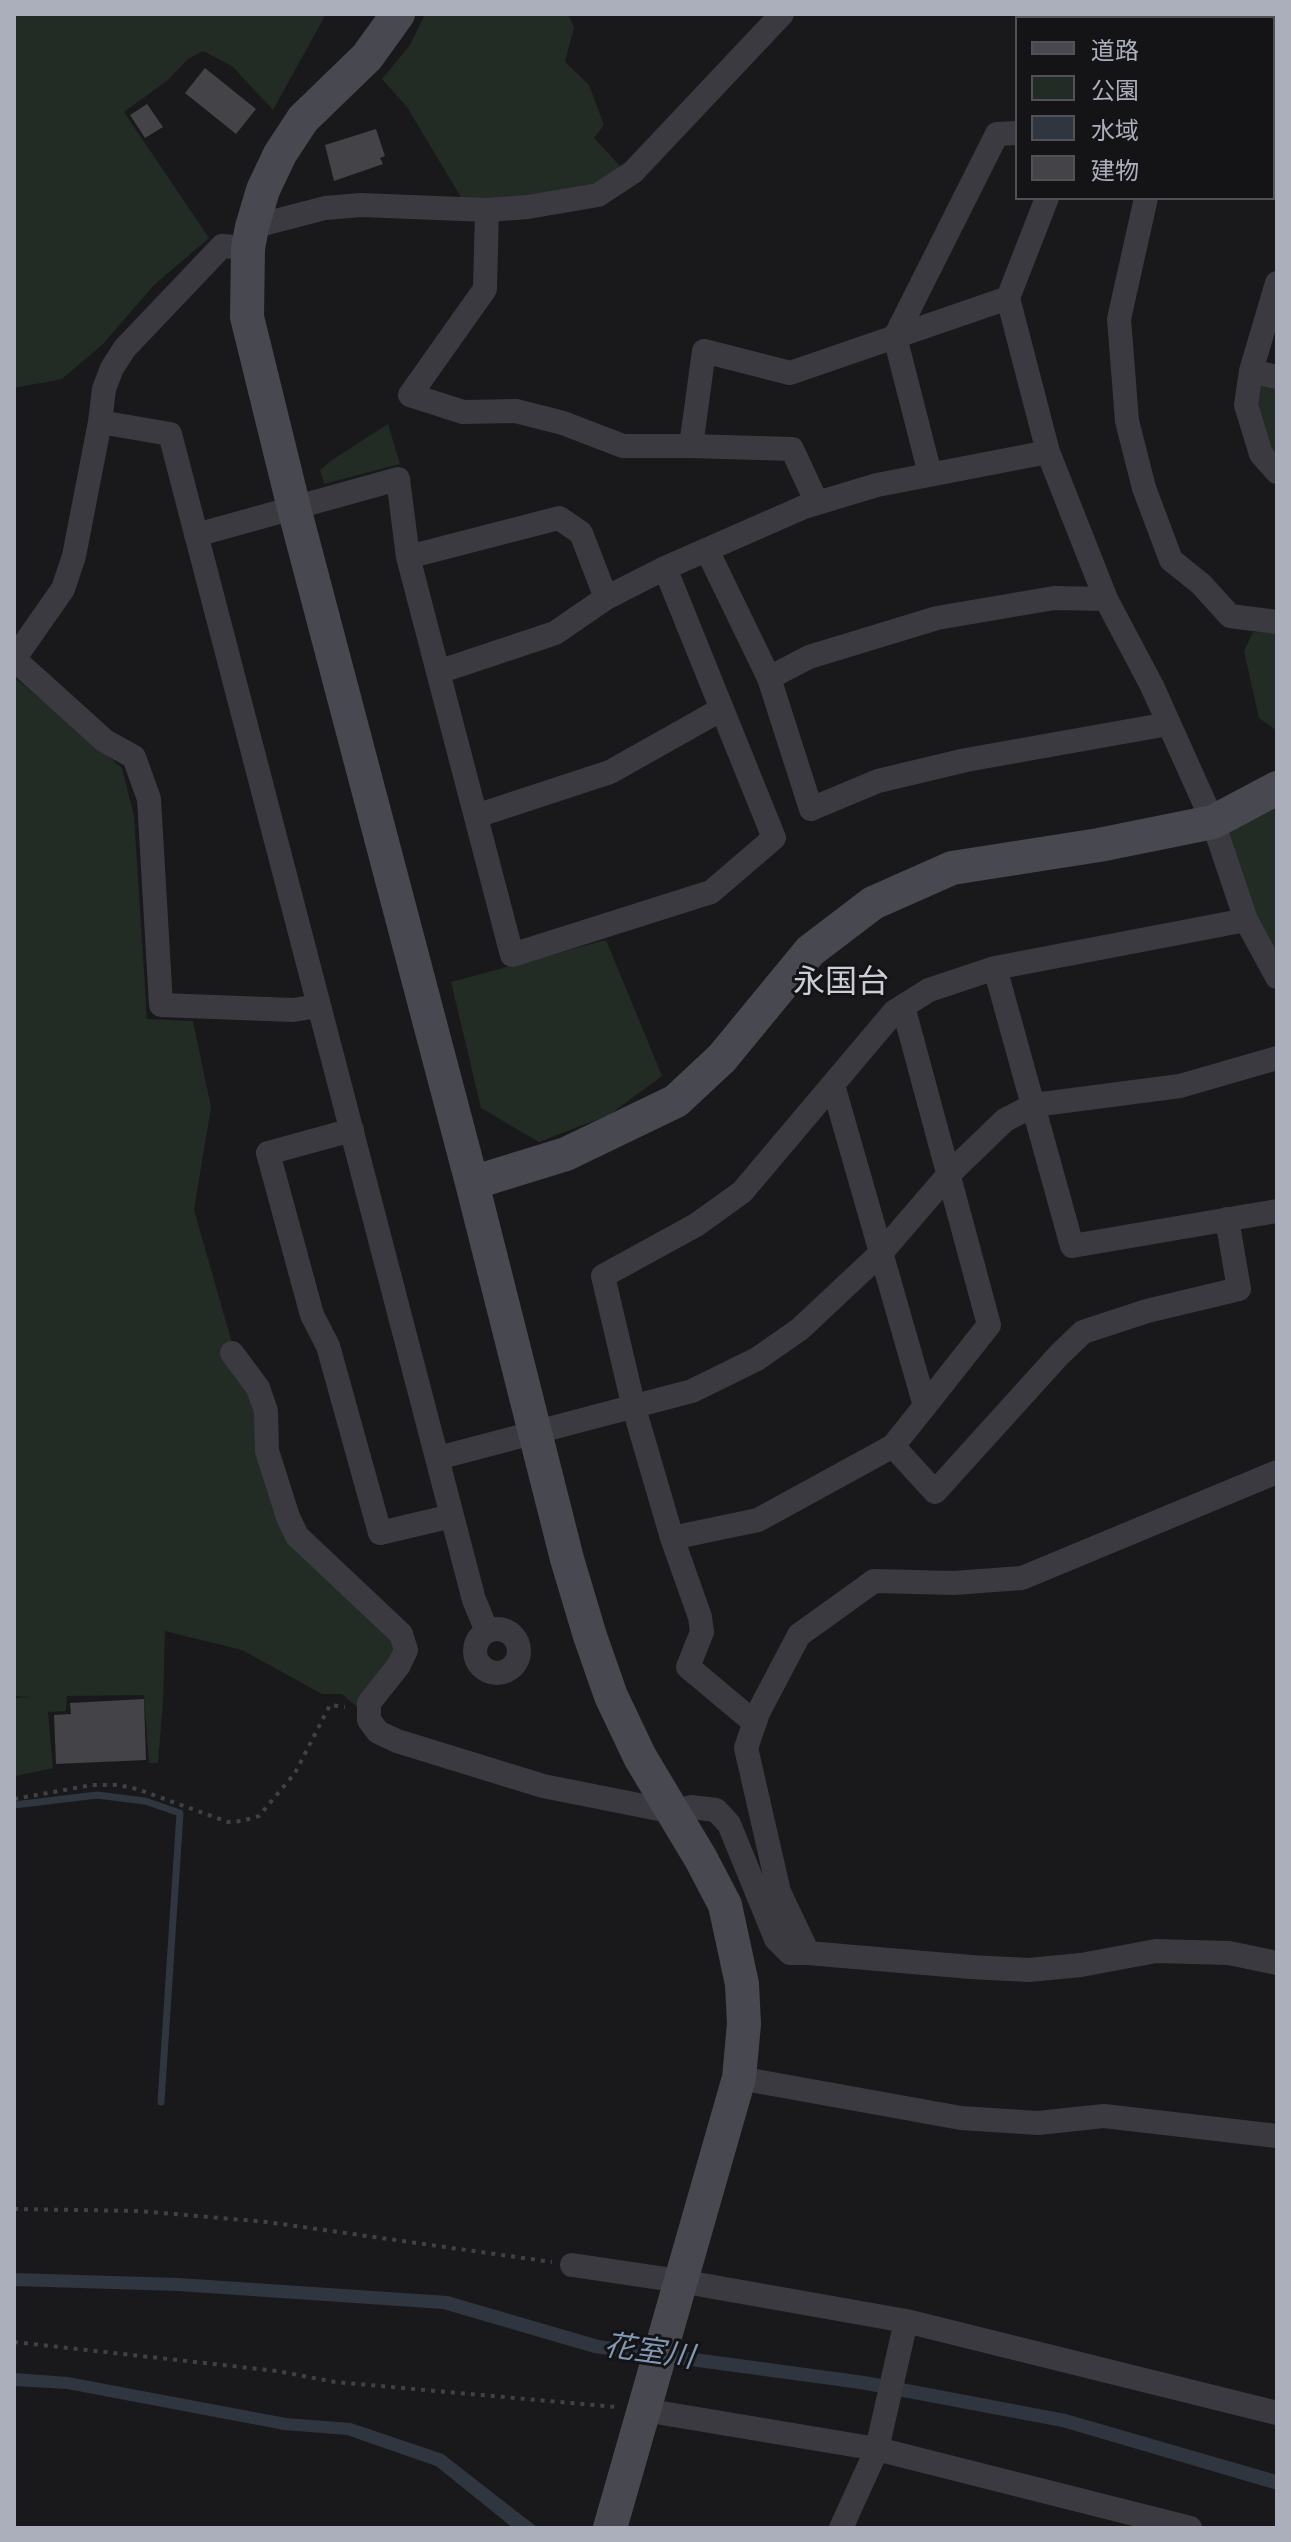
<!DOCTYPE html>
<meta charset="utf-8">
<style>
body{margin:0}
#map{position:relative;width:1291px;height:2542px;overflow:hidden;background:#19191b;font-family:"Varela Round","Noto Sans JP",sans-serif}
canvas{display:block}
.frame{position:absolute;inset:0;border:16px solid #abaebb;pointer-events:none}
.legend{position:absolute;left:1015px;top:16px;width:260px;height:184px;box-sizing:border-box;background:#141416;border:2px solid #505258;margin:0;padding:10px 14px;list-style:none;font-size:24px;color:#abaebb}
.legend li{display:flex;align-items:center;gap:16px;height:40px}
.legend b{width:40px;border:2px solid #505258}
</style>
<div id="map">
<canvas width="1291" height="2542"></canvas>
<div class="frame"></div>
<ul class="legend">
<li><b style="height:10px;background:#484950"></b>道路</li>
<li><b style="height:22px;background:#232b25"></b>公園</li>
<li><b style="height:22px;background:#2f363f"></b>水域</li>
<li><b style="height:22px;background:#434348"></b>建物</li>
</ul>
</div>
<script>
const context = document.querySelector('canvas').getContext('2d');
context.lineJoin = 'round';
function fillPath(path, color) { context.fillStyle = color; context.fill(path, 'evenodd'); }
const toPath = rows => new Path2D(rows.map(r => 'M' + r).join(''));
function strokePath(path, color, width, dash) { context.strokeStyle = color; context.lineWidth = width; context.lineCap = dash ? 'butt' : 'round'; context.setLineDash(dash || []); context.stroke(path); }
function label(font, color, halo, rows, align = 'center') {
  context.font = font + ' "Varela Round","Noto Sans JP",sans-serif'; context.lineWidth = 6; context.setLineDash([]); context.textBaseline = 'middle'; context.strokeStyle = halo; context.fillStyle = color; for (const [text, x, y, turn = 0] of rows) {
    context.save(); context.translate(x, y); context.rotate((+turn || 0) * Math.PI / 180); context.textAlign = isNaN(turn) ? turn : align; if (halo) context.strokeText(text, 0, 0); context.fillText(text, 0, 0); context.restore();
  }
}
fillPath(toPath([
 [14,14,326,14,273,110,232,66,203,51,188,59,168,80,124,112,209,238,154,285,103,344,62,379,14,388],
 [425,14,568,14,574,27,565,62,589,85,604,125,594,138,625,171,583,189,465,204,407,107,382,79,410,45],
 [1251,371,1277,377,1277,472,1261,454],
 [388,424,400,464,324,484,320,470,332,460],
 [1253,632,1277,633,1277,731,1259,718,1244,651],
 [14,677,122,768,134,816,147,1019,193,1021,211,1107,194,1210,232,1343,252,1383,293,1536,399,1641,367,1716,342,1694,322,1694,242,1650,165,1631,163,1701,158,1763,149,1763,144,1695,67,1696,66,1711,48,1712,53,1768,16,1776,14,1698,31,1697,14,1696],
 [1277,788,1277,977,1213,822],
 [606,940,662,1076,609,1115,539,1142,481,1108,451,982]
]), '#232b25');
fillPath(toPath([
 [14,2273,179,2278,448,2296,599,2340,865,2376,1066,2414,1277,2475,1277,2490,1062,2427,860,2389,594,2353,443,2309,178,2291,14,2286],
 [14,2373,68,2377,286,2418,351,2423,443,2454,538,2528,513,2528,436,2466,347,2435,284,2430,67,2389,14,2386]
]), '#2f363f');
strokePath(toPath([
 [14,1805,97,1795,145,1801,180,1813,161,2102]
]), '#2f363f', 7);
fillPath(toPath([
 [205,68,256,109,236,134,185,93],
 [147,104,163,127,145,138,130,115],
 [376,129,385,156,380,158,383,164,334,181,325,145],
 [144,1699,146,1760,56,1764,54,1715,71,1714,70,1703]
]), '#434348');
strokePath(toPath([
 [14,1799,92,1785,118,1785,137,1789,228,1822,242,1821,259,1816,295,1773,330,1705,345,1707],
 [14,2209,139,2211,267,2222,552,2262],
 [14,2342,277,2371,335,2382,616,2407]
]), '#404147', 4, [4, 6]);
strokePath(toPath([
 [1271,18,1272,14],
 [1273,131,1277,132],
 [1146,198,1119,319,1127,421,1144,488,1171,560,1201,584,1230,616,1277,622],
 [487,210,485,289,410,395,463,412,516,411,563,423,623,446,691,446,704,351,790,373,1008,298,1048,452,1106,599,1152,686,1213,822,1246,920,1277,977],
 [252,227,325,208,361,205,487,210,528,207,598,195,633,172,782,14],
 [1277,283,1251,371,1246,405,1261,454,1277,472],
 [1008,298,1047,198],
 [1251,371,1277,377],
 [100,422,170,434,474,1600,487,1631],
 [691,446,792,449,817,503],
 [930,474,895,337,997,134,1017,133],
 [196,535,398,479,408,557,512,955,711,892,774,838,665,568],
 [707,550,769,678,811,809,878,781,966,760,1168,724],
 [408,557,559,518,581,533,606,598,665,568,804,507,877,485,1048,452],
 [14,659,105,741,134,757,149,799,161,1005,293,1010,318,1006],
 [14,659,63,589,74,556,100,422,104,389,112,368,125,348,222,246,248,248],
 [438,672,555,633,606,598],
 [769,678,809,657,937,618,1054,598,1106,599],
 [476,816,610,772,722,709],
 [995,968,1072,1246,1277,1211],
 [903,1006,989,1325,925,1406],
 [833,1085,925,1406,893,1446,758,1520,672,1538,634,1408,603,1276,696,1225,742,1192,894,1012,929,990,995,968,1246,920],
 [352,1130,268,1153,312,1315,328,1346,380,1533,452,1516],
 [232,1353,258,1388,266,1411,267,1451,288,1517,297,1536,401,1634,406,1650,399,1665,369,1703,369,1720,378,1732,397,1741,543,1786,674,1812,691,1807,716,1810,729,1824,776,1939,790,1953,808,1953],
 [893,1446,935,1492,1059,1355,1083,1332,1147,1311,1239,1289,1227,1219],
 [438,1458,692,1391,757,1359,800,1329,881,1253,949,1174,1005,1120,1034,1105,1180,1086,1277,1058],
 [1277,1472,1022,1578,954,1583,874,1581,799,1635,758,1713,746,1748,779,1892,808,1953,971,1967,1029,1970,1081,1965,1156,1951,1229,1953,1277,1963],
 [672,1538,700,1617,702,1632,688,1667,755,1723],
 '475 1651a22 22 0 1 1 44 0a22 22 0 1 1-44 0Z',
 [739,2078,961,2118,1038,2123,1104,2116,1277,2136],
 [572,2265,680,2281,906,2321,1277,2413],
 [644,2410,877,2449,1190,2528],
 [841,2528,877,2449,906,2321]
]), '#3a3a40', 24);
strokePath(toPath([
 [398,14,367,57,303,119,280,154,263,190,252,227,248,248,247,317,294,508,472,1183,567,1559,590,1636,611,1696,640,1757,701,1859,725,1905,742,1984,744,2024,739,2078,610,2528],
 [472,1183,566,1154,676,1101,722,1058,810,951,873,903,952,868,1099,845,1213,822,1277,788]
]), '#484950', 34);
label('italic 30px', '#8398b5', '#141416', [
 ["花室川",649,2353,8]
]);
label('32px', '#ccced7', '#141416', [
 ["永国台",841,984]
]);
</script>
